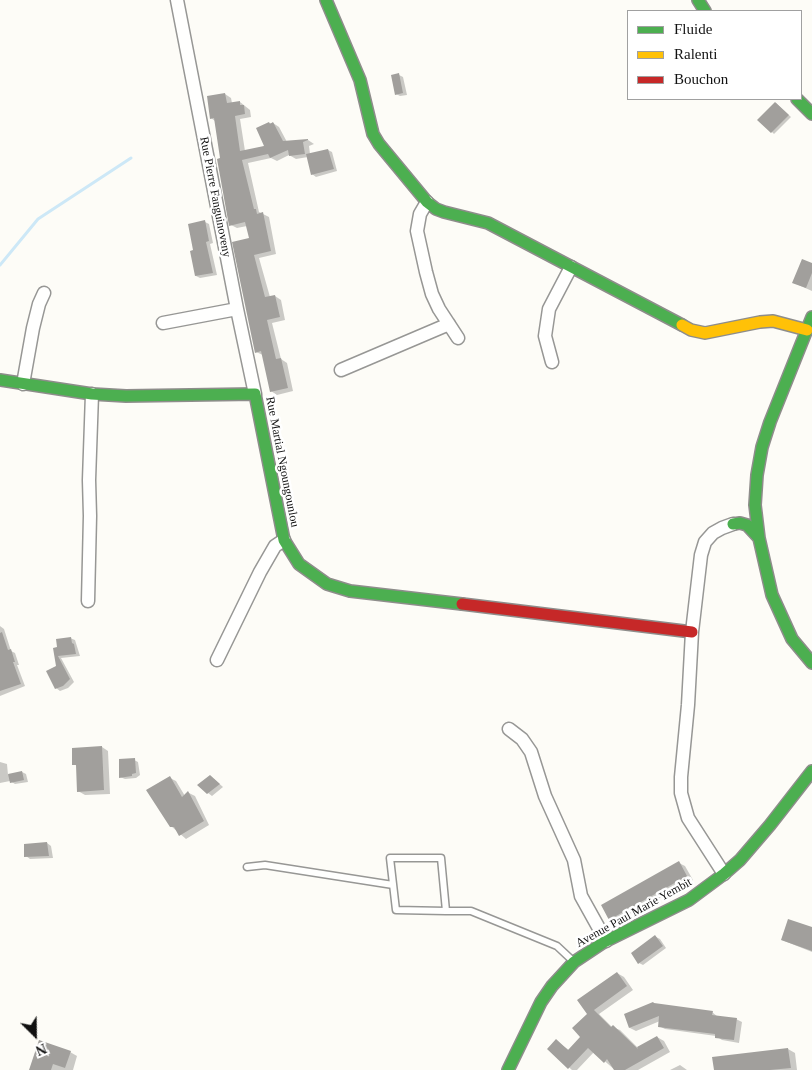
<!DOCTYPE html>
<style>
body{margin:0}
#map{position:relative;width:812px;height:1070px;overflow:hidden;background:#fdfcf7;font-family:"Times New Roman",serif}
canvas{display:block}
.legend{position:absolute;left:627px;top:10px;width:175px;height:90px;box-sizing:border-box;background:#fff;border:1px solid #a0a0a0;margin:0;padding:6px 9px;list-style:none;font-size:15px;color:#111}
.legend li{display:flex;align-items:center;gap:10px;height:25px}
.legend b{width:25px;border:1px solid #a0a0a0}
.north{position:absolute;left:10px;top:1010px;width:50px;height:50px;-webkit-text-stroke:4px #fff;paint-order:stroke;rotate:157deg;font-size:14px;font-weight:700;line-height:20px;text-align:center;color:#111}
.north::after{content:'';display:block;margin:auto;width:18px;height:22px;background:#111;clip-path:polygon(50% 0,100% 100%,50% 72%,0 100%)}
</style>
<div id="map">
<canvas width="812" height="1070"></canvas>
<ul class="legend">
<li><b style="height:6px;background:#4caf50"></b>Fluide</li>
<li><b style="height:6px;background:#ffc107"></b>Ralenti</li>
<li><b style="height:6px;background:#c62828"></b>Bouchon</li>
</ul>
<div class="north">N</div>
</div>
<script>
const context = document.querySelector('canvas').getContext('2d');
context.lineJoin = 'round';
function fillPath(path, color) { context.fillStyle = color; context.fill(path, 'evenodd'); }
const toPath = rows => new Path2D(rows.map(r => 'M' + r).join(''));
function strokePath(path, color, width, dash) { context.strokeStyle = color; context.lineWidth = width; context.lineCap = dash ? 'butt' : 'round'; context.setLineDash(dash || []); context.stroke(path); }
function label(font, color, halo, rows, align = 'center') {
  context.font = font + ' "Times New Roman",serif'; context.lineWidth = 5; context.setLineDash([]); context.textBaseline = 'middle'; context.strokeStyle = halo; context.fillStyle = color; for (const [text, x, y, turn = 0] of rows) {
    context.save(); context.translate(x, y); context.rotate((+turn || 0) * Math.PI / 180); context.textAlign = isNaN(turn) ? turn : align; if (halo) context.strokeText(text, 0, 0); context.fillText(text, 0, 0); context.restore();
  }
}
fillPath(toPath([
 [399,75,403,77,407,95,400,96,396,94],
 [225,94,231,98,232,103,240,102,250,110,251,117,240,119,245,151,266,146,269,123,273,123,279,127,287,142,308,140,314,144,309,146,310,154,328,150,332,152,337,171,316,177,312,174,308,157,296,159,289,155,277,161,271,158,248,163,259,212,269,217,276,254,259,258,270,297,275,296,281,300,285,320,272,323,281,359,287,363,293,391,277,395,271,391,263,355,256,352,250,239,247,226,237,228,231,225,215,121,211,118],
 [776,103,791,117,774,134,772,132],
 [205,222,209,224,213,243,210,244,217,275,200,278,196,276,194,251],
 [812,264,812,291,794,283],
 [0,626,4,629,11,651,15,653,19,665,17,665,25,686,0,696],
 [70,638,75,640,80,656,61,658,74,682,68,688,60,691,56,688,58,648],
 [102,747,108,751,110,794,85,795,78,791,77,766,74,764],
 [134,760,138,762,140,775,136,778,125,779,120,777],
 [0,762,7,764,8,775,22,772,26,774,28,782,15,784,10,781,0,783],
 [170,778,176,781,185,796,189,793,195,796,209,825,186,839,171,826],
 [214,779,223,787,212,796,208,793],
 [47,843,51,846,53,858,30,859,26,856],
 [679,863,685,866,693,880,616,922,610,919],
 [812,929,812,952,782,940],
 [656,937,660,939,666,948,643,965,639,963],
 [617,973,624,977,633,990,599,1014,612,1027,620,1030,638,1048,657,1037,664,1041,670,1052,638,1070,615,1070,594,1052,577,1070,572,1070,548,1049,556,1041,569,1050,582,1037,589,1014],
 [712,1012,718,1017,736,1019,742,1022,739,1043,722,1040,716,1036,665,1029,659,1026,660,1021,636,1031,630,1028,625,1015],
 [788,1049,795,1053,797,1070,715,1070],
 [70,1052,77,1056,73,1070,30,1070],
 [680,1065,687,1070,670,1070]
]), '#0003');
strokePath(toPath([
 [0,265,38,219,131,158]
]), '#cde8f7', 3);
fillPath(toPath([
 [399,73,403,93,395,95,391,75],
 [225,93,227,103,240,101,240,105,244,105,245,114,235,116,240,151,264,146,256,128,269,122,270,124,273,122,283,141,308,139,308,140,303,142,305,154,289,156,288,150,270,158,268,154,242,160,254,209,256,209,257,214,263,212,271,251,254,255,265,297,275,295,280,317,267,320,276,359,281,358,288,388,270,392,261,351,255,353,232,242,249,238,245,222,229,226,217,159,220,158,214,118,210,119,207,96],
 [775,102,789,115,771,133,757,120],
 [328,149,334,169,311,175,306,154],
 [205,220,209,241,206,242,213,273,195,276,190,251,193,250,188,224],
 [802,259,812,263,812,273,806,288,792,283],
 [2,632,8,650,11,649,15,662,13,662,21,684,0,691,0,633],
 [71,637,72,643,74,644,76,654,58,656,70,679,63,686,55,689,46,671,56,666,53,648,57,647,56,639],
 [102,746,104,790,77,792,76,765,72,765,72,748],
 [135,758,136,773,132,774,132,776,119,778,119,759],
 [22,771,24,780,10,783,8,774],
 [210,775,220,784,207,794,197,785],
 [170,776,182,797,188,791,204,821,179,836,174,827,170,827,146,790],
 [47,842,49,856,24,857,24,844],
 [679,861,687,876,609,920,601,905],
 [788,919,812,927,812,951,781,940],
 [655,935,663,946,638,964,631,953],
 [617,972,627,986,594,1010,611,1027,613,1025,638,1049,637,1047,657,1036,664,1048,625,1070,614,1070,607,1059,604,1063,588,1048,568,1069,547,1049,556,1039,568,1050,580,1037,572,1028,587,1014,577,1000],
 [653,1002,654,1003,713,1011,712,1015,737,1018,734,1040,715,1038,715,1034,658,1027,659,1016,629,1028,624,1014],
 [39,1040,71,1051,65,1068,53,1064,51,1070,29,1070],
 [788,1048,791,1068,770,1070,714,1070,712,1057]
]), '#a19f9c');
const lane = toPath([
 [247,867,265,865,393,885],
 [446,911,441,858,390,858,396,910,446,911,471,911,557,946,573,961]
]);
const street = toPath([
 [177,0,237,309,255,394],
 [427,202,420,214,417,231,426,272,432,294,439,309,458,338],
 [163,323,237,309],
 [552,362,545,336,549,309,571,267],
 [341,370,449,324],
 [23,384,33,328,39,304,44,293],
 [88,601,90,516,89,480,92,394],
 [217,660,260,572,275,546,284,540],
 [509,729,522,739,531,752,545,796,574,860,581,896,606,941],
 [724,874,688,818,681,793,681,777,688,705,692,632,701,555,705,542,713,533,722,528,733,524]
]);
const fast = toPath([
 [326,0,360,80,373,134,379,144,427,202,436,209,444,212,488,223,682,325],
 [698,0,705,11],
 [797,99,812,114],
 [812,317,770,422,762,447,757,475,755,505,759,538,772,595,792,639,812,663],
 [0,380,92,394,126,396,255,394,284,540,299,564,327,584,350,591,462,604],
 [733,524,740,523,747,525,759,538],
 [508,1070,541,1002,552,986,574,962,604,942,689,900,724,874,740,860,770,825,812,771]
]);
const slow = toPath([
 [682,325,691,330,705,333,760,322,773,321,807,330]
]);
const jam = toPath([
 [462,604,692,632]
]);
strokePath(lane, '#979795', 9);
strokePath(street, '#979795', 15);
strokePath(fast, '#8e8d8b', 14);
strokePath(slow, '#8e8d8b', 14);
strokePath(jam, '#8e8d8b', 14);
strokePath(lane, '#fffffe', 6);
strokePath(street, '#fffffe', 12);
strokePath(fast, '#4caf50', 11);
strokePath(slow, '#ffc107', 11);
strokePath(jam, '#c62828', 11);
label('12px', '#111', '#fff', [
 ["Rue Pierre Fanguinoveny",215,197,79],
 ["Rue Martial Ngoungounlou",282,462,79],
 ["Avenue Paul Marie Yembit",634,913,-29]
]);
</script>
